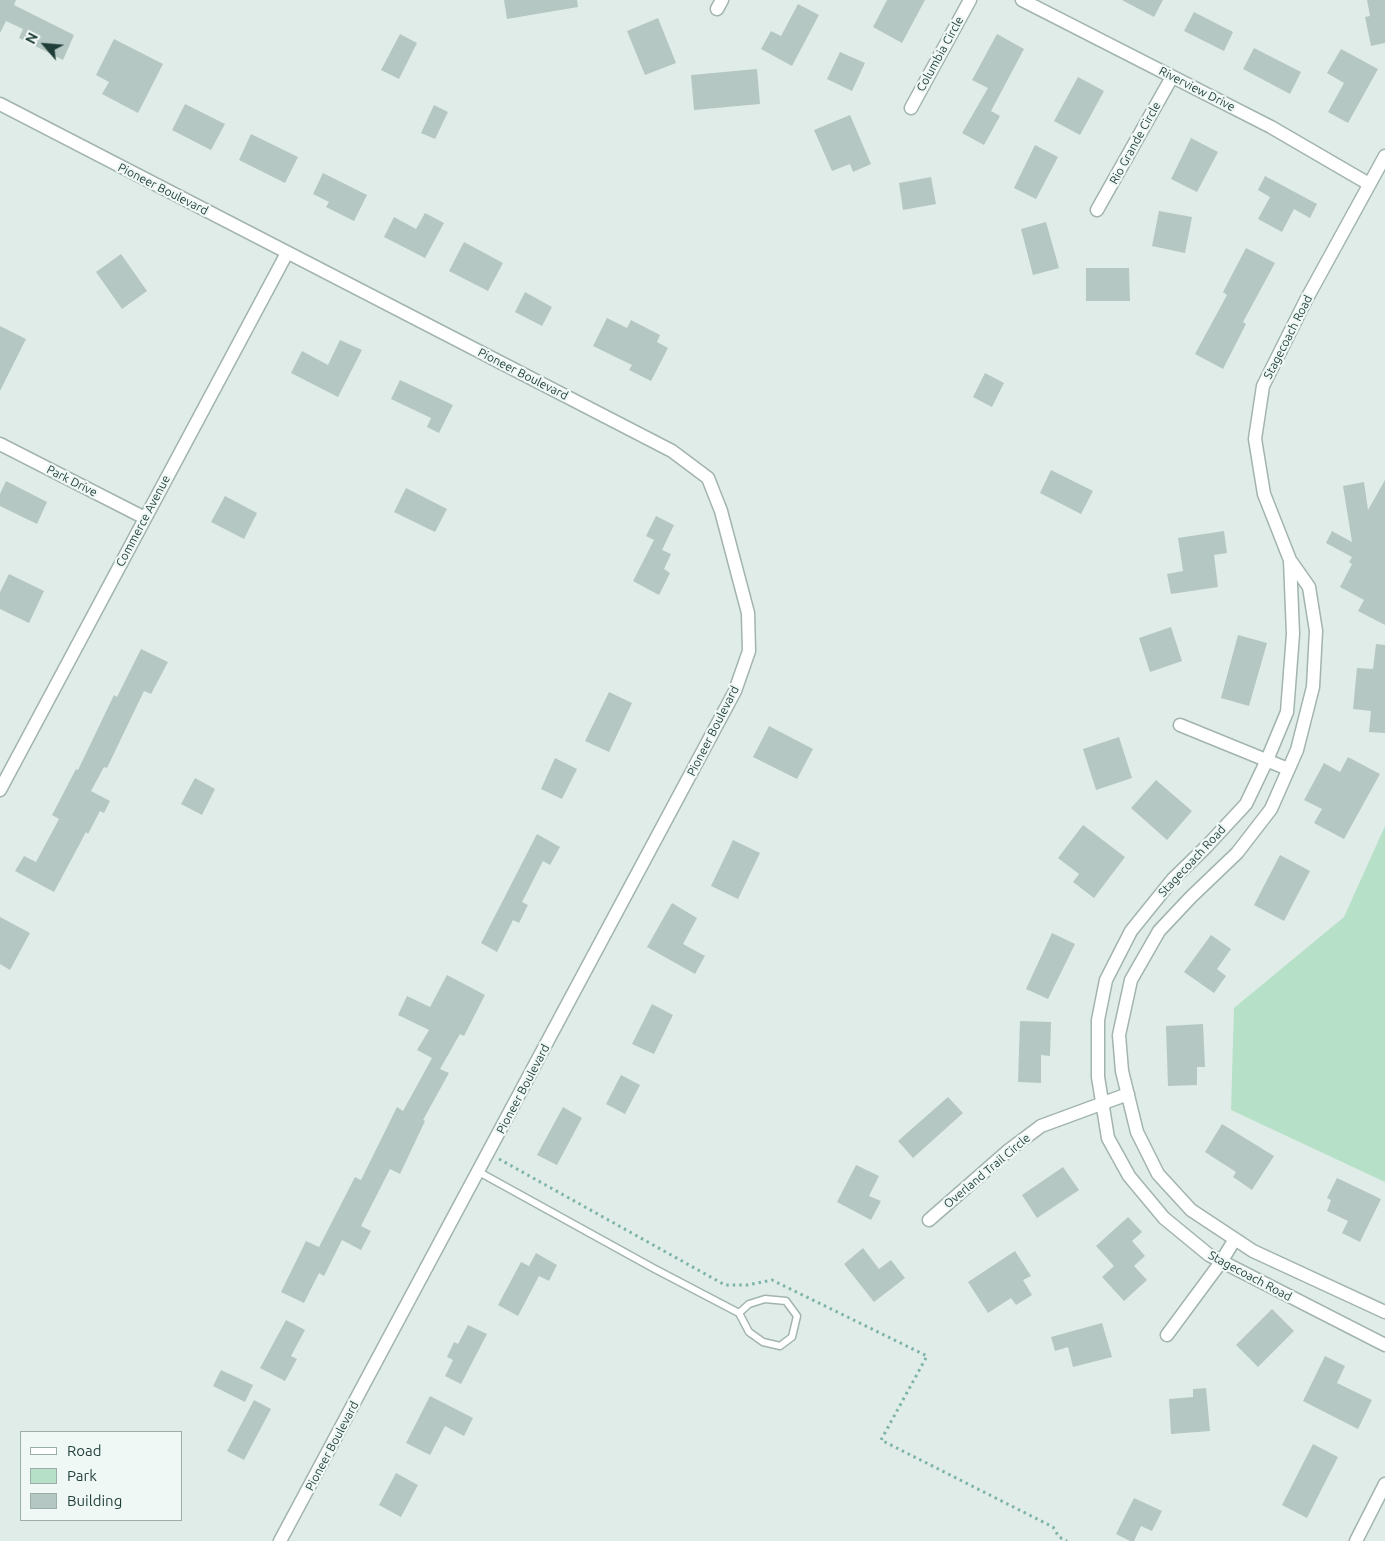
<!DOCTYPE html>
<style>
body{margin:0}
#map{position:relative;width:1385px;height:1541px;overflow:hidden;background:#e0ece8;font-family:Ubuntu,sans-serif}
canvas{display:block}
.legend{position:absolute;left:20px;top:1431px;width:162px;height:90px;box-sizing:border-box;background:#f0f8f5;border:1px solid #9caeaa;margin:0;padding:6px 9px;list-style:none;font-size:15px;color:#1f3e3a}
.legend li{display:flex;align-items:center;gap:10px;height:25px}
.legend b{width:25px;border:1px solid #9caeaa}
.north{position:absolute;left:20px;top:20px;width:50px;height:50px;-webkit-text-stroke:4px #f0f8f5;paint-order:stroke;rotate:297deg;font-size:14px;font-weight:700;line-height:20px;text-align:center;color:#1f3e3a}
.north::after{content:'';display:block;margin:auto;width:18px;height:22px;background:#1f3e3a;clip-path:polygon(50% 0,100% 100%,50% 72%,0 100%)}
</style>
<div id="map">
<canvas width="1385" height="1541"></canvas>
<ul class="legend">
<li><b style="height:6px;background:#fff"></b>Road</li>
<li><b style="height:14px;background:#b6e0c7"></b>Park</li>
<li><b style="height:14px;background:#b5c7c2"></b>Building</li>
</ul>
<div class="north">N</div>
</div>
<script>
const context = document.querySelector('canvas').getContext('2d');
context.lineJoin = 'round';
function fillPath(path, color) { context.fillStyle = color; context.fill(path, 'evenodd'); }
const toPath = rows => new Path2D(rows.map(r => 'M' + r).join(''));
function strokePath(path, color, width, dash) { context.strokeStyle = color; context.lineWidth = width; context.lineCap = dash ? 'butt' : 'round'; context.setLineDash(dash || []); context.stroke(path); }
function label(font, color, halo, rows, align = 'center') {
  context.font = font + ' Ubuntu,sans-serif'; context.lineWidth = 4.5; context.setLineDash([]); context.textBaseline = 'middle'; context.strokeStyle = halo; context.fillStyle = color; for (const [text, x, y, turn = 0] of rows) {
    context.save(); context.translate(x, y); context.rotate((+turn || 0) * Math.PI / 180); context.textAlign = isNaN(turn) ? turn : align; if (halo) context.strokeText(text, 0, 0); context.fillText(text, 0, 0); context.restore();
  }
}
fillPath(toPath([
 [1385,826,1385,1182,1231,1110,1234,1008,1344,917]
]), '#b6e0c7');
fillPath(toPath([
 [0,0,16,0,14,5,74,35,63,60,19,38,23,29,6,21,0,33],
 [504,0,577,0,578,7,507,19],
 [887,0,925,0,902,43,873,27],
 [1122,0,1163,0,1154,17],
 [1367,0,1385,0,1385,43,1371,46,1365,17,1370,16],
 [798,4,819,15,792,66,761,49,771,31,781,36],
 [1194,12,1233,32,1224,51,1184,31],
 [658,18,676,63,645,75,627,31],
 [400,34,417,43,399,79,381,70],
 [997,34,1024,49,991,111,1000,116,984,145,962,133,988,88,972,80],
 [114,39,163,64,138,113,102,94,109,82,96,75],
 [1254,48,1301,72,1290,94,1243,69],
 [1341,49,1378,69,1348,123,1328,112,1344,83,1327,73],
 [840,52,865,63,852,91,827,79],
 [757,69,760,104,694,110,691,75],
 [1078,77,1104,91,1080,135,1054,121],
 [185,104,225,124,211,150,172,130],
 [434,105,448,112,435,139,421,133],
 [850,115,871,164,853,172,850,164,832,171,814,130],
 [251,134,298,157,285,183,239,160],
 [1191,138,1218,152,1197,192,1171,179],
 [1035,145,1058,157,1036,199,1014,188],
 [323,173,367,195,354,221,326,207,329,202,313,194],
 [1265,176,1317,204,1310,218,1294,209,1282,232,1258,219,1270,197,1258,190],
 [931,177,936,204,903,210,899,183],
 [1159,211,1192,217,1185,253,1152,246],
 [425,213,444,223,425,258,384,237,394,217,416,229],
 [1046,222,1059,268,1033,275,1021,229],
 [464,242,503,263,488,291,449,271],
 [1246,248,1275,263,1243,322,1246,324,1223,369,1195,354,1227,295,1223,292],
 [121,254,147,291,122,309,96,272],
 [1086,268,1129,268,1130,301,1086,301],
 [525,292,552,307,542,326,515,312],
 [607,318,627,328,631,320,660,335,657,342,668,348,651,381,629,370,632,365,593,346],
 [0,326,26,339,0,391],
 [340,340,362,350,338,397,291,373,302,351,328,365],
 [985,373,1004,383,992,407,973,397],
 [400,380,453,405,439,433,427,427,431,418,391,399],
 [1051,470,1093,491,1081,514,1040,493],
 [1385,480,1385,625,1358,611,1364,600,1340,587,1352,564,1349,562,1352,557,1326,543,1332,531,1352,542,1343,486,1364,482,1368,510],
 [6,481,47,502,37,524,0,506,0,494],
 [406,488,447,509,435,532,394,512],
 [225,496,257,513,244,539,211,522],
 [656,516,674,525,662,550,671,554,664,569,670,573,659,595,633,581,654,540,646,536],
 [1224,531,1227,553,1214,555,1218,587,1171,594,1167,574,1183,571,1178,538],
 [9,574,44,591,29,623,0,609,0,592],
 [1171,627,1182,661,1150,672,1139,638],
 [1238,635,1267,643,1249,706,1221,698],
 [1376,644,1385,645,1385,733,1369,732,1371,711,1353,709,1357,668,1373,669],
 [141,649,168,662,151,694,144,691,107,768,104,767,91,791,110,801,104,813,100,811,88,834,86,832,54,892,15,871,24,856,36,862,59,819,52,815,76,769,78,770,114,695,117,697],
 [609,692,632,703,609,752,585,741],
 [769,726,813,749,797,779,753,757],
 [1119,737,1132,778,1096,790,1083,749],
 [1348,757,1380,774,1344,839,1314,823,1322,809,1304,800,1324,763,1340,772],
 [555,758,577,769,562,799,541,789],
 [195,778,215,789,202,815,181,804],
 [1156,780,1192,811,1167,840,1131,808],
 [1083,825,1125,857,1094,898,1073,882,1079,874,1058,858],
 [537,834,560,847,550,865,543,861,522,902,528,905,519,923,513,920,497,952,481,943],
 [733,840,760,853,738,899,711,886],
 [1280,855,1310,871,1284,921,1254,905],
 [672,903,697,918,683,944,705,956,695,974,647,947],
 [0,917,30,933,10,970,0,964],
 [1052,933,1075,944,1048,999,1026,989],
 [1211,935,1231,949,1217,969,1226,976,1214,993,1184,972],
 [447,975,485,995,464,1036,460,1034,440,1069,449,1073,423,1120,425,1121,400,1174,390,1169,361,1226,371,1231,361,1250,342,1240,324,1276,319,1273,304,1303,281,1292,306,1241,319,1247,355,1177,361,1180,397,1107,403,1111,432,1058,417,1050,429,1030,398,1015,407,996,430,1007],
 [652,1004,673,1015,654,1054,632,1044],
 [1020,1021,1051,1022,1050,1056,1041,1055,1041,1083,1018,1082],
 [1203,1024,1205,1067,1197,1067,1197,1085,1168,1086,1166,1026],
 [621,1075,640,1085,625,1114,606,1104],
 [948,1097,963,1113,913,1158,898,1141],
 [563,1107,582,1118,557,1165,537,1155],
 [1222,1124,1274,1156,1252,1190,1233,1177,1236,1172,1205,1152],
 [856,1165,879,1176,869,1196,881,1201,871,1220,837,1202],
 [1063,1167,1079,1190,1037,1218,1022,1195],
 [1337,1178,1381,1199,1360,1242,1342,1233,1348,1221,1327,1211,1331,1200,1327,1198],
 [1128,1217,1142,1232,1132,1241,1145,1256,1134,1266,1147,1280,1124,1301,1102,1277,1114,1266,1096,1246],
 [863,1248,879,1269,891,1260,905,1278,874,1302,844,1264],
 [1015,1251,1031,1276,1023,1280,1032,1295,1016,1305,1011,1298,988,1313,968,1282],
 [536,1253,557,1265,549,1281,539,1276,518,1316,498,1305,521,1262,529,1266],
 [1272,1309,1294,1331,1258,1367,1236,1345],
 [286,1320,305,1330,291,1356,297,1359,285,1381,260,1368],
 [1102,1323,1112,1357,1073,1367,1068,1347,1055,1351,1051,1337],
 [468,1325,487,1334,461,1384,445,1376,453,1360,447,1357,454,1342,458,1344],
 [1325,1356,1345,1366,1337,1383,1372,1400,1358,1429,1303,1401],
 [221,1370,253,1385,245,1402,213,1386],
 [1206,1388,1210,1431,1171,1434,1169,1399,1193,1397,1193,1389],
 [430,1396,473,1418,464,1436,445,1426,430,1455,406,1443],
 [254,1400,271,1409,244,1460,227,1451],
 [1313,1444,1338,1457,1307,1518,1282,1505],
 [396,1473,418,1485,401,1517,379,1505],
 [1134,1498,1162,1511,1152,1531,1141,1526,1134,1541,1130,1541,1116,1534]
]), '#b5c7c2');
const lane = toPath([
 [479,1172,653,1268,739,1313,749,1332,763,1342,780,1346,792,1337,797,1316,786,1301,765,1299,749,1304,739,1313]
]);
const street = toPath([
 [1022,0,1271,127,1369,184],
 [717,9,722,0],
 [0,104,672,451,708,478,721,511,748,613,749,651,735,691,280,1541],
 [911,108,970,0],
 [1385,156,1306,300,1263,386,1255,439,1264,494,1290,560,1309,587,1316,631,1313,687,1297,750,1271,809,1237,853,1191,897,1159,931,1131,980,1119,1035,1122,1071,1137,1132,1158,1174,1191,1210,1253,1251,1385,1312],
 [1097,210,1172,77],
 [0,444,145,518],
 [1290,560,1293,634,1287,712,1267,760,1246,804,1206,847,1173,879,1131,931,1106,980,1098,1020,1098,1077,1108,1138,1129,1176,1164,1218,1209,1255,1385,1345],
 [1180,725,1288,769],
 [0,790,287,253],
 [929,1220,1009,1150,1041,1126,1128,1094],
 [1167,1335,1221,1262,1235,1239],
 [1356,1541,1385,1484]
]);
strokePath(lane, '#a2b4b0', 9);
strokePath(street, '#a2b4b0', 15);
strokePath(toPath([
 [499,1159,725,1285,747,1285,772,1280,927,1356,881,1440,1053,1527,1059,1537,1067,1541]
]), '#7db3a9', 3, [2.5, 4]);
strokePath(lane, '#fff', 6);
strokePath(street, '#fff', 12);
label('12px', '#1f3e3a', '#f0f8f5', [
 ["Columbia Circle",940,54,-61],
 ["Riverview Drive",1197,89,27],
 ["Rio Grande Circle",1135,143,-61],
 ["Pioneer Boulevard",163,189,27],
 ["Stagecoach Road",1288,337,-63],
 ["Pioneer Boulevard",523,374,27],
 ["Park Drive",72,481,27],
 ["Commerce Avenue",143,521,-62],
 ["Pioneer Boulevard",713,731,-63],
 ["Stagecoach Road",1192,861,-47],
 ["Pioneer Boulevard",523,1089,-62],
 ["Overland Trail Circle",987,1171,-40],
 ["Stagecoach Road",1250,1276,28],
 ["Pioneer Boulevard",332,1446,-62]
]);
</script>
